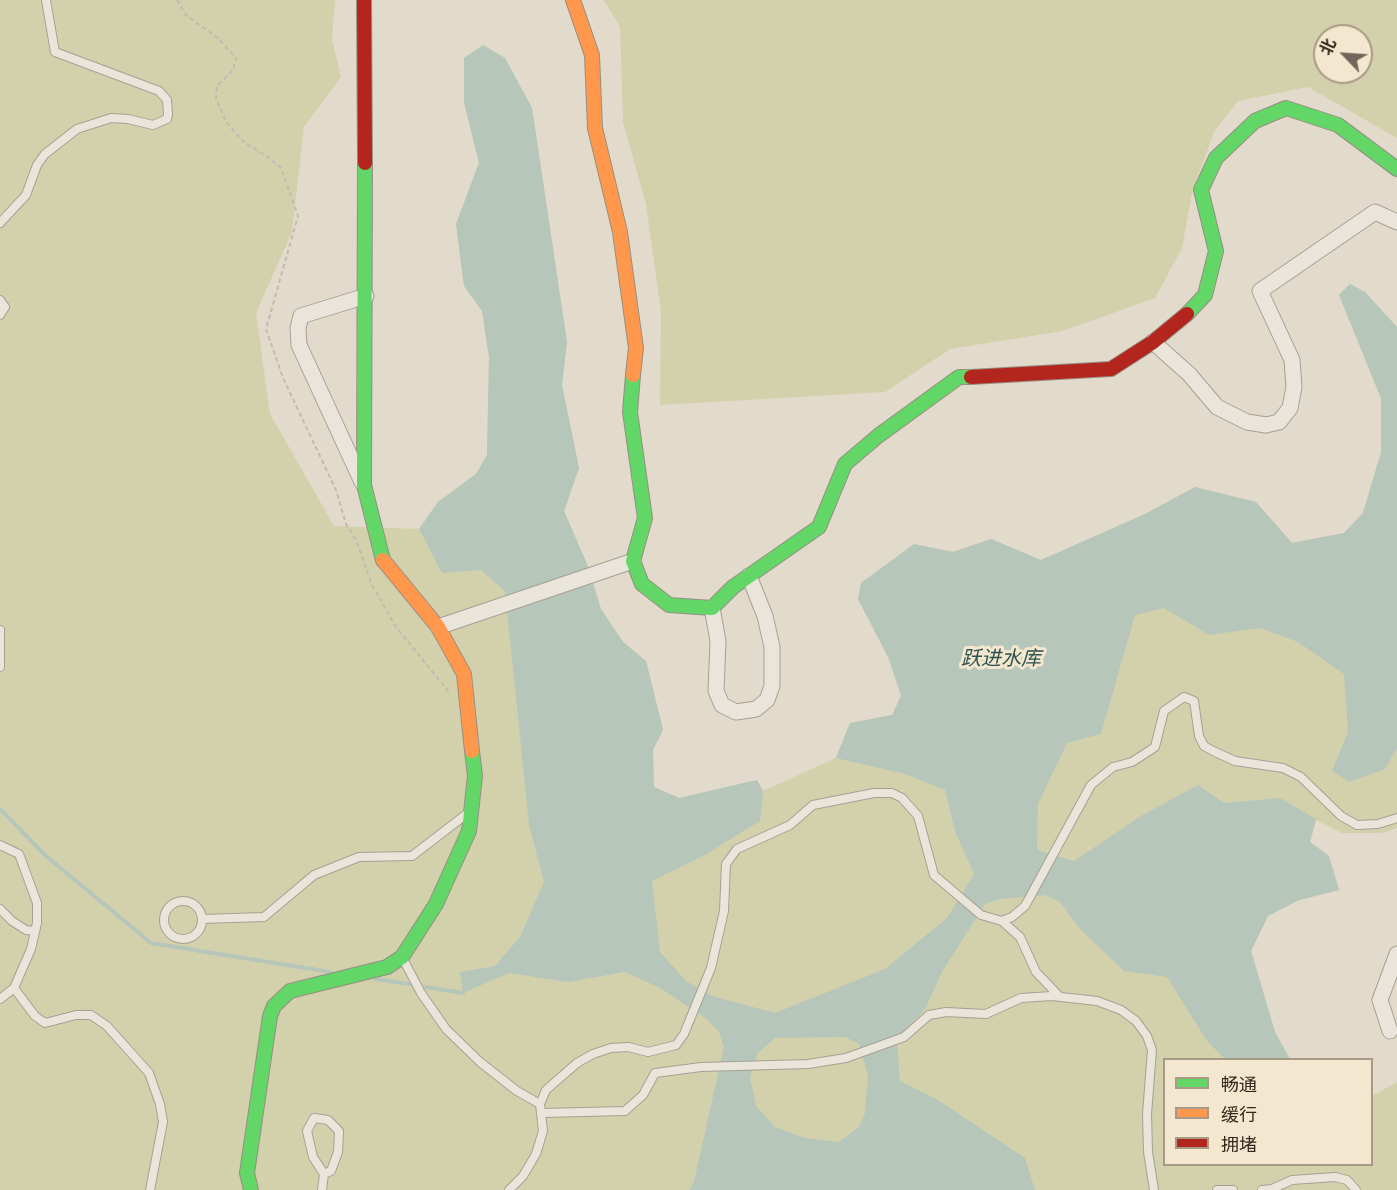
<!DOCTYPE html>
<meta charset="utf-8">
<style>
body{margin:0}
#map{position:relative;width:1397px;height:1190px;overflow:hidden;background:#e2daca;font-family:"Roboto Serif","Noto Sans SC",serif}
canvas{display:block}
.legend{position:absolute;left:1163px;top:1058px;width:210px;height:108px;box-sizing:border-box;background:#f4e7cf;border:2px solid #a79a87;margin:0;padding:8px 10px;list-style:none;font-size:18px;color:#34271c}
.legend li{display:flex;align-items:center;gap:12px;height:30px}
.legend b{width:30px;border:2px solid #a79a87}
.north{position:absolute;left:1313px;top:24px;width:60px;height:60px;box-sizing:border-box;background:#f4e7cf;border:2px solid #a79a87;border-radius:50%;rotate:295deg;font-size:16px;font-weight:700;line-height:24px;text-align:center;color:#34271c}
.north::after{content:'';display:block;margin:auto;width:21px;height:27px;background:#716659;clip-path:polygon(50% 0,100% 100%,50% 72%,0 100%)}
</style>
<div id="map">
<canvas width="1397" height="1190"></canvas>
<ul class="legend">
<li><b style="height:8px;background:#63d668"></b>畅通</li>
<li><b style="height:8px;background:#ff974d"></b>缓行</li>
<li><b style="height:8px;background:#b3261e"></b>拥堵</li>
</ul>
<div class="north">北</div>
</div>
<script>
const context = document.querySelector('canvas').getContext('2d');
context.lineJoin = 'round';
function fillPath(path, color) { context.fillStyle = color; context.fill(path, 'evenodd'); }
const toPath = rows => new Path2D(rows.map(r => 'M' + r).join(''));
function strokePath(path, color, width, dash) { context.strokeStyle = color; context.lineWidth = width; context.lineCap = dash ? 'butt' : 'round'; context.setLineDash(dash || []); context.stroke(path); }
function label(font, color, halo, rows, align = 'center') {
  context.font = font + ' "Roboto Serif","Noto Sans SC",serif'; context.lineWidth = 6; context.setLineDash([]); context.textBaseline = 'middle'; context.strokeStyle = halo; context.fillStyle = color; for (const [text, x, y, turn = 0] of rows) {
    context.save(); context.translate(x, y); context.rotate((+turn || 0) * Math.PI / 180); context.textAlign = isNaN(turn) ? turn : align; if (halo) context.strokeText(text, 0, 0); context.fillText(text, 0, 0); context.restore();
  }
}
fillPath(toPath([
 [0,0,335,0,332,39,341,77,304,127,292,232,256,313,270,414,334,526,419,529,438,502,476,474,487,455,489,357,482,311,464,286,456,224,479,163,464,102,464,58,483,45,505,58,532,108,567,342,562,385,579,468,564,511,587,564,601,609,623,642,646,661,663,730,653,750,654,787,679,798,757,780,763,791,836,758,850,723,893,715,901,695,889,659,858,599,861,583,914,544,953,552,991,539,1041,560,1145,514,1195,487,1256,502,1292,543,1344,533,1363,513,1381,452,1381,399,1339,295,1350,284,1365,292,1397,327,1397,828,1382,833,1342,833,1316,820,1310,842,1329,856,1339,890,1299,900,1268,916,1251,951,1275,1032,1290,1059,1164,1060,1164,1164,1372,1164,1372,1096,1397,1082,1397,1190,0,1190],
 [604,0,1397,0,1397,138,1308,87,1238,101,1214,132,1192,193,1182,248,1155,298,1063,331,950,349,885,392,660,405,661,312,646,204,623,123,620,27],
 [1325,36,1361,36,1361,72,1325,72]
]), '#d3d1ac');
fillPath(toPath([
 [483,45,505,58,532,108,567,342,562,385,579,468,564,511,587,564,601,609,623,642,646,661,663,730,653,750,654,787,679,798,757,780,763,792,760,821,703,856,652,881,660,952,686,981,712,996,775,1013,885,969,947,918,974,874,955,831,945,790,905,774,836,758,850,723,892,715,901,696,889,659,858,599,861,583,914,544,953,552,991,539,1041,560,1145,514,1195,487,1256,502,1292,543,1344,533,1363,513,1381,452,1381,398,1339,295,1350,284,1365,292,1397,327,1397,748,1385,769,1349,782,1332,771,1348,732,1344,674,1298,642,1260,628,1209,635,1164,608,1135,615,1101,734,1067,743,1038,804,1037,850,1074,861,1141,816,1198,785,1224,803,1280,798,1316,819,1310,842,1329,856,1339,890,1299,900,1268,916,1251,951,1275,1032,1290,1059,1225,1059,1207,1041,1167,977,1124,971,1080,929,1060,902,1045,895,1000,899,985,904,942,972,925,1009,897,1039,900,1081,938,1100,1025,1158,1035,1190,689,1190,694,1182,724,1047,719,1032,707,1019,660,988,625,972,568,982,509,973,463,993,460,972,495,966,520,937,544,882,529,825,505,591,481,570,442,573,419,529,438,502,476,474,487,455,489,357,482,311,464,286,456,224,479,163,464,102,464,58],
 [845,1037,859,1044,868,1075,865,1113,859,1127,839,1142,805,1138,775,1127,756,1106,750,1077,758,1053,775,1038]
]), '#b6c6bb');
strokePath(toPath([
 [0,809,46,856,151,943,330,972],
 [375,979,409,984],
 [426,987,463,993]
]), '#b6c6bb', 4);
const lane = toPath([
 [0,223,26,195,37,165,45,154,77,129,111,118,128,119,153,125,167,119,168,115,167,100,159,91,55,52,46,0],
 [0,300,5,307,0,315],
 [0,630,0,667],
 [0,845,19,854,37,903,37,923,31,949,14,988,0,999],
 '164 920a19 19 0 1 1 38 0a19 19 0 1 1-38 0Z',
 [0,909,12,921,26,930,34,931],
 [202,919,264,917,314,875,359,857,412,856,468,813],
 [1002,921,1020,937,1036,972,1059,996],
 [403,959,421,993,446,1029,480,1062,517,1091,540,1104],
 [14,988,35,1016,45,1023,76,1015,91,1015,107,1026,149,1073,160,1104,163,1122,150,1190],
 [542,1113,625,1111,643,1095,655,1073,701,1067,808,1064,846,1058,904,1037,929,1015,946,1012,986,1014,1021,998,1052,996,1097,1001,1121,1010,1136,1021,1147,1036,1152,1050,1147,1114,1148,1152,1154,1190],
 [322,1190,324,1174,313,1157,307,1131,314,1118,328,1120,339,1131,338,1152,331,1171,324,1174],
 [509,1190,523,1176,536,1154,543,1131,540,1104,546,1090,577,1063,593,1054,611,1048,628,1047,648,1052,676,1045,684,1034,711,968,724,911,726,864,737,849,790,825,813,805,874,793,892,793,902,798,918,816,934,875,981,915,1002,921,1012,917,1025,906,1091,785,1113,767,1132,762,1155,747,1164,711,1184,697,1194,701,1199,736,1204,746,1213,751,1235,761,1283,768,1301,777,1341,816,1357,825,1378,824,1397,818],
 [1217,1190,1233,1190],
 [1262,1190,1272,1189,1292,1180,1335,1177,1347,1180,1356,1190]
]);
const street = toPath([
 [1153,342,1189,374,1217,407,1247,422,1266,425,1279,422,1290,408,1294,387,1292,360,1260,291,1375,212,1397,222],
 [362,482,299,345,298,328,301,316,366,296],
 [712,608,718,641,716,691,722,705,736,712,756,709,767,700,772,686,772,647,765,616,749,576],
 [438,627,633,561],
 [1390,1031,1380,1000,1397,954]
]);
const fast = toPath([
 [365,163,364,485,383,560],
 [1187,314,1205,295,1216,251,1201,190,1216,158,1255,121,1286,108,1338,125,1397,169],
 [633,375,630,412,645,518,633,561,642,584,669,605,712,608,733,587,819,527,845,464,878,436,959,377,971,377],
 [251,1190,247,1173,270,1016,274,1006,290,991,387,967,402,957,436,904,469,831,475,776,472,751]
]);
const slow = toPath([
 [573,0,592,55,595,128,620,232,636,348,633,375],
 [383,560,438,627,464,674,472,751]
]);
const jam = toPath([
 [364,0,365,163],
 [971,377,1111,369,1153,342,1187,314]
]);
strokePath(lane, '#a79f94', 10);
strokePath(street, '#a79f94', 17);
strokePath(fast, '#968e84', 16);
strokePath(slow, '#968e84', 16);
strokePath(jam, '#968e84', 16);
strokePath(toPath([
 [177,0,186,15,219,39,236,58,233,70,217,86,216,98,226,122,245,143,268,157,281,168,298,216,266,329,283,378,336,490,346,524,357,542,372,585,396,627,449,692]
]), '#c3bbb2', 2, [4.5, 3]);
strokePath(lane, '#eae5db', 8);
strokePath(street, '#eae5db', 15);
strokePath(fast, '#63d668', 14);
strokePath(slow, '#ff974d', 14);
strokePath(jam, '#b3261e', 14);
label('italic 20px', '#2c544f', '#f4e7cf', [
 ["跃进水库",1001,659]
]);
</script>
